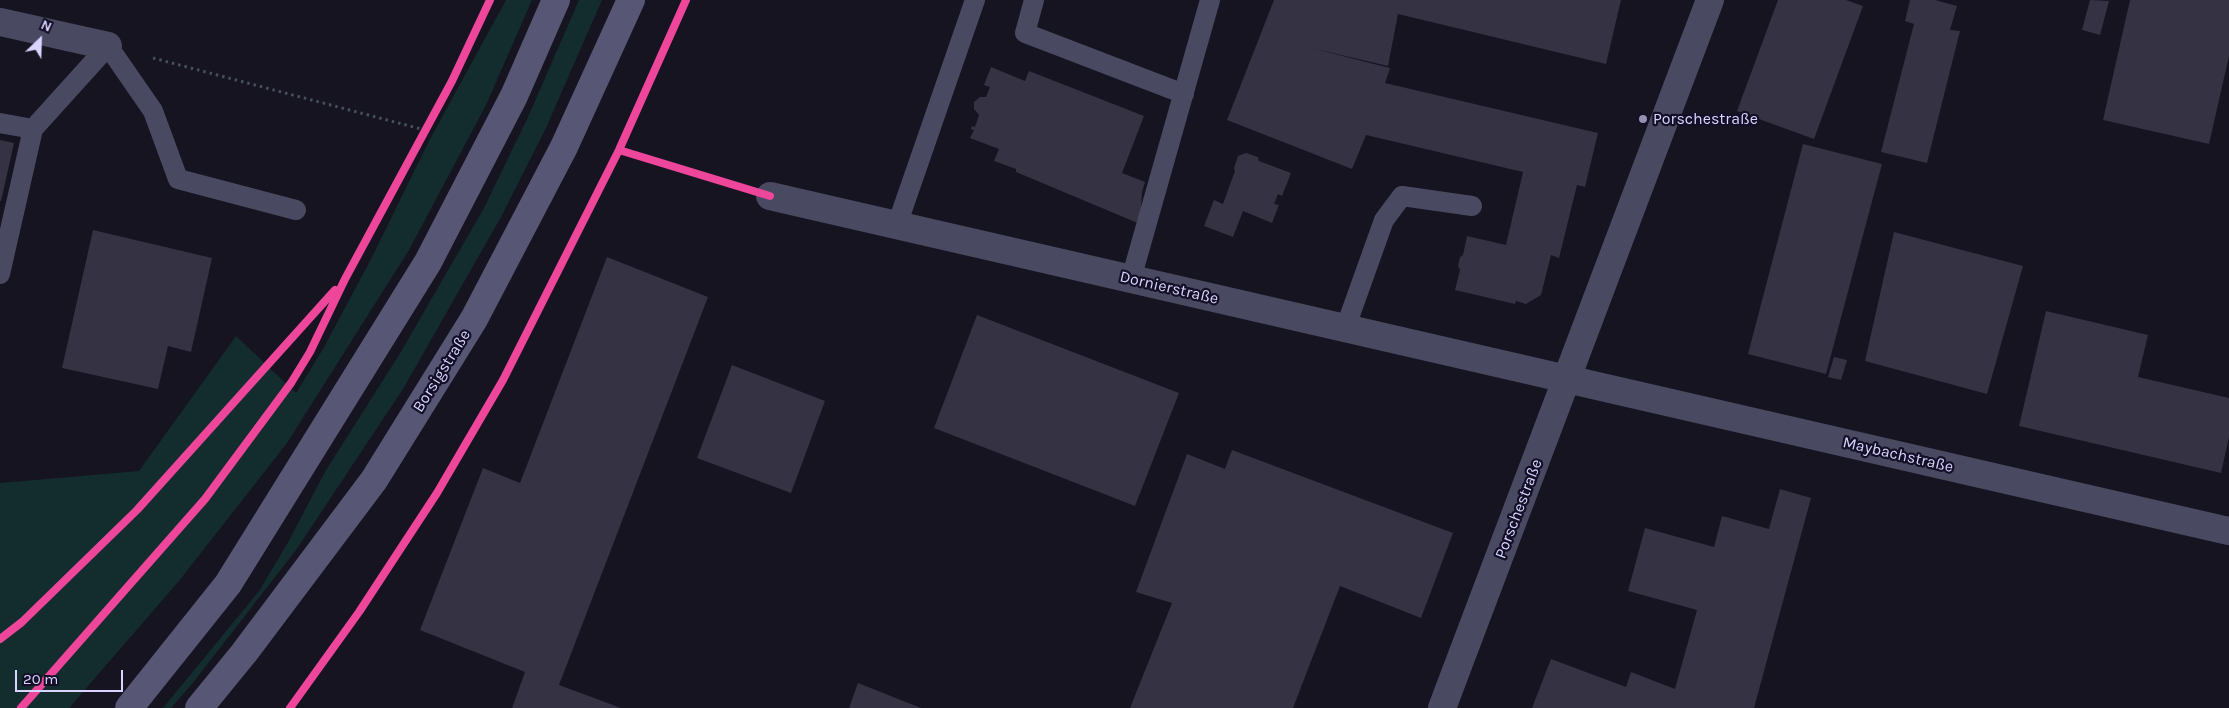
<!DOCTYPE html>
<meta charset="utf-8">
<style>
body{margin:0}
#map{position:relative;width:2229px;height:708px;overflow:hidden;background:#161421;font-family:Karla,sans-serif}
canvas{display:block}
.north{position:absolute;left:15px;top:15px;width:50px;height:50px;-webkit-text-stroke:4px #130f26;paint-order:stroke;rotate:24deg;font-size:14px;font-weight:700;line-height:20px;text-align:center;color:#d9d4ff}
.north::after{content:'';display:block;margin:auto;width:18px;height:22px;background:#d9d4ff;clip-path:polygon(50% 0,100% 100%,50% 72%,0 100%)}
.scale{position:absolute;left:15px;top:670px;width:108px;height:22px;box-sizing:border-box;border:2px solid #d9d4ff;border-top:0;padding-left:6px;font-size:15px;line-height:18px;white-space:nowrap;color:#d9d4ff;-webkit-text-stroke:4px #130f26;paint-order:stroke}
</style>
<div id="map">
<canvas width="2229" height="708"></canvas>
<div class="north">N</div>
<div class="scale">20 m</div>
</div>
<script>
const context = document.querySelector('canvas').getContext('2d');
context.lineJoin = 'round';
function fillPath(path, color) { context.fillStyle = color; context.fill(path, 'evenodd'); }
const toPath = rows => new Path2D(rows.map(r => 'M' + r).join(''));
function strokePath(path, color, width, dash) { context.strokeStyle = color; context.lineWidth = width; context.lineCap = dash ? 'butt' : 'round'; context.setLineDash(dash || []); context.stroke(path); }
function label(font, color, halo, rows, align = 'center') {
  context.font = font + ' Karla,sans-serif'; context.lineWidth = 4.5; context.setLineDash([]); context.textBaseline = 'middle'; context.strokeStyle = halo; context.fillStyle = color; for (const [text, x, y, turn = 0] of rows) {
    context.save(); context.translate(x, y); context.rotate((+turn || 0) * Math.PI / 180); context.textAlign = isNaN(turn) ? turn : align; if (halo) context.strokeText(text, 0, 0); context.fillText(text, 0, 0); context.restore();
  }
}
fillPath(toPath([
 [506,0,532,0,486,105,409,250,287,443,179,581,69,708,0,708,0,483,139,471,236,336,296,393,323,349,370,261,430,139],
 [579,0,602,0,546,128,501,217,403,389,296,550,192,684,171,708,163,708,259,591,287,544,326,470,399,355,484,208,528,117]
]), '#132c2d');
fillPath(toPath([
 [1274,0,1621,0,1606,64,1398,14,1388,66,1311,48,1390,68,1385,83,1598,133,1585,187,1577,185,1559,258,1551,255,1541,295,1526,304,1516,301,1515,304,1455,290,1460,270,1458,266,1460,257,1463,255,1467,236,1506,245,1523,172,1366,135,1352,169,1227,120],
 [1778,0,1846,0,1863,6,1814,139,1737,111],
 [1910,0,1935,0,1957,6,1950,30,1960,31,1927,163,1881,152,1914,24,1905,21],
 [2090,0,2109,1,2100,35,2082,30],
 [2130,0,2229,0,2229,56,2209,144,2103,120],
 [991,67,1025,81,1029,71,1144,116,1122,173,1145,182,1142,192,1140,224,1016,172,1016,169,994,161,999,149,970,138,974,130,971,129,972,126,975,127,979,115,974,109,974,102,980,97,986,97,990,87,984,85],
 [0,140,14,143,1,201,0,201],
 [1803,144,1882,164,1826,374,1748,354],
 [1246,153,1258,157,1259,161,1291,173,1282,196,1278,194,1274,204,1279,205,1272,223,1243,211,1233,237,1204,226,1214,200,1223,204,1235,171,1234,168,1238,156],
 [93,230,212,258,191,352,168,346,158,389,62,368],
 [1894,232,2023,266,1987,394,1865,361],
 [607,257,708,297,559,685,621,708,512,708,525,672,420,630,483,468,520,483],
 [2046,311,2148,335,2138,377,2229,398,2229,437,2221,473,2019,426],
 [977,315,1179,393,1135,506,934,428],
 [1834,357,1847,360,1841,380,1828,377],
 [732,365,825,401,791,493,697,458],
 [1232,450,1453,533,1421,618,1340,586,1293,708,1130,708,1172,603,1136,592,1187,454,1225,469],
 [1780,489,1811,498,1754,708,1532,708,1551,659,1626,687,1631,672,1675,689,1697,610,1628,591,1645,528,1714,547,1722,516,1769,529],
 [858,683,921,708,849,708]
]), '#343243');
strokePath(toPath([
 [153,58,425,130]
]), '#44505f', 3, [2.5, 4]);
strokePath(toPath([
 [1034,0,1025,33,1184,94],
 [0,123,33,129],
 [897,225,975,0],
 [0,274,33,129,108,46,153,111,178,179,296,210],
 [1131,279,1210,0],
 [1345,329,1384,220,1402,196,1472,206]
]), '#4a4962', 20);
strokePath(toPath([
 [0,22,108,46],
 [770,196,2229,531],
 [1442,708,1710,0]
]), '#4a4962', 28);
strokePath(toPath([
 [129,708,228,584,428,262,514,96,556,0],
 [199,708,244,653,374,480,474,319,564,147,631,0]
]), '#575674', 28);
strokePath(toPath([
 [619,150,770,196],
 [0,639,22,622,137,510,335,290],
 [21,708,205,499,291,383,310,352,345,279,452,81,490,0],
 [290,708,359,612,437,493,503,380,619,150,686,0]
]), '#ed469a', 8);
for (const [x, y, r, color] of [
 [1643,119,5,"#9591b1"]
]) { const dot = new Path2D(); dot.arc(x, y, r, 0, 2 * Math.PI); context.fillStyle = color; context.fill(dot); strokePath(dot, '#130f26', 2); }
label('16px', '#d9d4ff', '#130f26', [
 ["Porschestraße",1653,119]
], 'left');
label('16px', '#d9d4ff', '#130f26', [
 ["Dornierstraße",1169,288,13],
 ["Borsigstraße",442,371,-58],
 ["Maybachstraße",1898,455,13],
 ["Porschestraße",1519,509,-69]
]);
</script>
